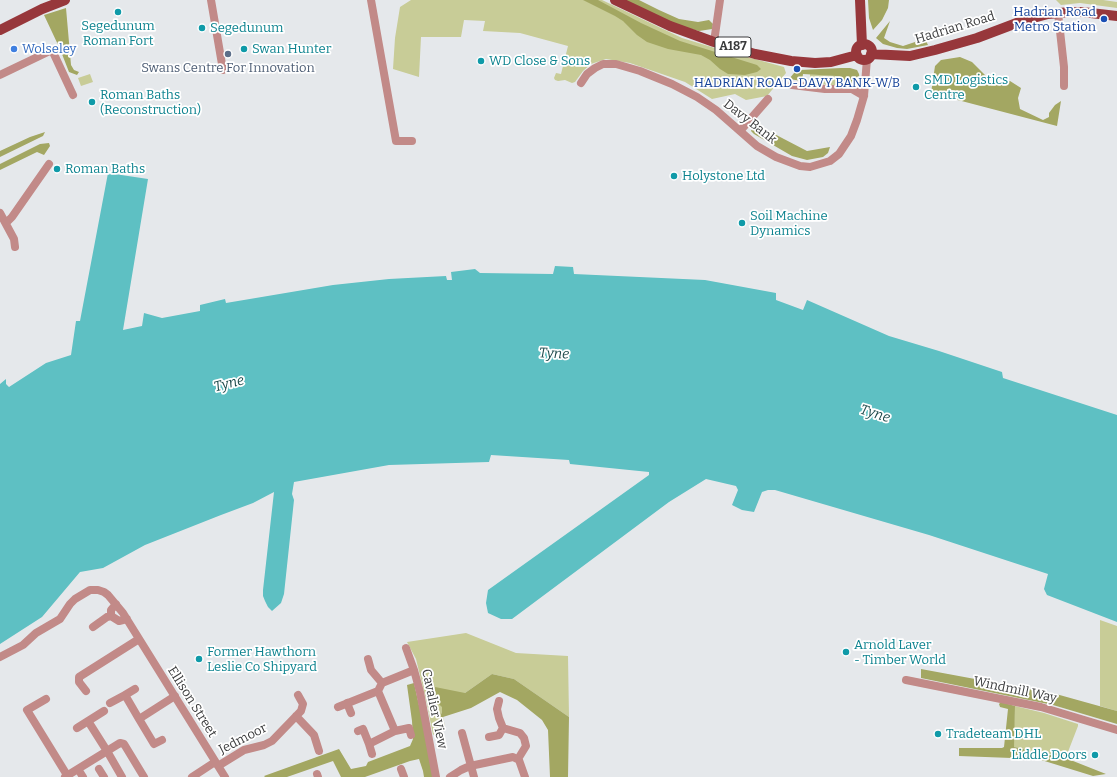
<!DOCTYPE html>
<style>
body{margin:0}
canvas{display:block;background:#e5e8eb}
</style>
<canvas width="1117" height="777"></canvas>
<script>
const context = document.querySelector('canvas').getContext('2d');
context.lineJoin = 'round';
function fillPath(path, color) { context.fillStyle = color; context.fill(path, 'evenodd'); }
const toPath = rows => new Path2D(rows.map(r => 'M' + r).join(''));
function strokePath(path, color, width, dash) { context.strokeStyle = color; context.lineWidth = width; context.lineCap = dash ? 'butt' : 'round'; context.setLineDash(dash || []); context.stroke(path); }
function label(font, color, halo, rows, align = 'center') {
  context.font = font + ' Bitter,serif'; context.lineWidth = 3.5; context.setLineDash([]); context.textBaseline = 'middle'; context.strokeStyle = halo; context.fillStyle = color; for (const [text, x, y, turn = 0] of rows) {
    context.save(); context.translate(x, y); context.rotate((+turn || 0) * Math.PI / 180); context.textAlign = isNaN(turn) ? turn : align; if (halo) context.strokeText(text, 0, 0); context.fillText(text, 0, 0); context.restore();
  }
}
fillPath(toPath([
 [411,0,602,0,682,38,718,49,784,67,786,73,767,96,746,100,735,94,712,99,685,82,630,63,606,59,591,64,583,71,575,82,572,83,565,80,558,81,555,80,554,78,556,73,561,74,568,46,520,33,483,31,485,21,464,20,461,37,421,37,419,77,393,69,395,38,400,7],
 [1056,0,1103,0,1117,2,1117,8,1080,3,1061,5],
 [90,74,93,82,81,86,78,78],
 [810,74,836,76,837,86,813,83,810,81],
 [1100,620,1117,626,1117,711,1100,706],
 [466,633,516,653,568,656,569,717,514,679,492,674,465,693,442,707,442,712,439,719,441,729,433,735,427,704,416,659,407,642],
 [1015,706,1044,713,1078,724,1078,726,1066,757,1013,747]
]), '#c8cc97');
fillPath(toPath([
 [583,0,598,0,641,23,680,41,757,65,761,69,757,72,745,75,728,74,720,69,710,60,701,55,668,49,647,42,637,35,623,21,615,16],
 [623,0,639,0,659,10,679,19,698,22,709,20,713,24,712,29,699,31,678,26],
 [868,0,889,0,888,8,882,20,873,30,869,18],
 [66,8,71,65,74,70,79,72,77,75,69,72,60,49,44,15],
 [890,21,884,38,890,42,903,46,921,40,926,41,928,45,907,49,897,48,883,44,876,38],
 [960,57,972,62,995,85,1010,81,1021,88,1018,98,1020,109,1043,120,1049,117,1049,113,1055,105,1061,101,1057,126,931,93,935,66,941,60],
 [841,68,850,68,857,70,859,74,860,82,858,85,855,86,837,86,836,76,803,74,802,81,789,79,794,73,800,70],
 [753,126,759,126,807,151,830,147,828,153,823,157,807,160,792,156,754,134,751,131],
 [45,132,43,136,0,157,0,151,30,137],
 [49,143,50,146,44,155,37,152,0,170,0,164,40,144],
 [921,669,1056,694,1117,711,1117,724,1053,705,921,678],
 [492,674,514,679,569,717,568,777,550,777,548,730,542,720,517,700,500,692,471,708,443,717,445,727,441,729,439,719,442,712,442,707,431,697,435,687,465,693],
 [414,683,423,723,433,777,424,777,423,771,419,759,410,761,365,777,341,777,333,761,287,777,265,777,264,776,339,749,351,769,366,766,368,762,410,746,413,739,412,721,407,685],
 [1001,702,1015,706,1014,747,1068,759,1106,774,1093,776,1038,759,959,756,959,748,1002,748,1004,747,1008,709,1000,707,999,704]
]), '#a3a762');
fillPath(toPath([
 [108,173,148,179,123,330,142,326,144,313,162,318,200,311,200,305,225,299,226,303,333,285,389,279,446,276,447,280,452,280,451,272,475,269,480,273,553,274,555,266,573,267,574,274,705,280,776,293,776,300,803,310,807,300,889,336,939,351,1002,372,1003,378,1117,415,1117,622,1047,595,1044,589,1048,574,929,535,775,490,768,490,762,492,754,512,742,510,732,505,738,490,736,486,706,479,669,502,512,619,501,619,488,613,486,603,488,590,649,475,649,472,570,464,569,460,491,455,489,462,389,465,294,482,292,494,294,500,284,594,281,603,272,611,268,607,265,601,263,596,263,590,274,492,253,503,221,515,145,545,103,568,80,572,42,617,0,644,0,384,6,379,6,384,9,387,46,363,71,355,76,321,80,321]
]), '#5ec0c3');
strokePath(toPath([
 [211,0,223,70],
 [371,0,396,141,412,141],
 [1058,13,1064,67,1064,86],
 [714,42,720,0],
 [0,75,52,50,73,95],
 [581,83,587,74,595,68,603,64,616,64,640,71,672,84,697,97,716,110,757,146,776,157,800,166,810,167,830,161,839,154,851,136,857,120,864,96,867,59],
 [792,85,825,89,852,89,864,96],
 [740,131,768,99],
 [0,213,14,239,15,247],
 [6,223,12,217,49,164],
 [116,604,111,610,111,616,119,621,127,619],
 [93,627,107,617,111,616],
 [406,648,414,670,420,692,436,777],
 [0,657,23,645,36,633,60,619,70,604,75,599,90,590,98,590,104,592,108,595,123,613,225,777],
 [368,659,371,670,382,683],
 [906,680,1041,707,1117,730],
 [86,691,79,682,79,677,139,639],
 [125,695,135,689],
 [46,699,27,710,67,775],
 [110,703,125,695,139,719,175,696],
 [347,703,351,713],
 [338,707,378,691],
 [296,716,314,735,319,751],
 [139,719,154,744,162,740],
 [88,721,107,751,122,777],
 [77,728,104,711],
 [503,728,520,733,524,738,526,746,518,759],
 [358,731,363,729,369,744,395,731,378,691,382,683,414,670],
 [395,731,409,728,411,735],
 [462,733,474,777],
 [489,737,499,735,503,728,499,718,497,709,499,701],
 [369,744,372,754],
 [218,766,244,750,264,745,272,741,301,711,303,704,298,695],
 [78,769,83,777],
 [99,769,104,777],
 [401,769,404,777],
 [317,774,318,777],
 [65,777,120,743,124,744,144,777],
 [192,777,215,762],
 [450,777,461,770,470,766,513,757,519,760,525,777]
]), '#c28a88', 8);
strokePath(toPath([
 [615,0,670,26,714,42,755,54,791,61,815,63,831,62,857,55],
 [860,0,862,45],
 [0,30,42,9,65,0],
 '856 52a8 8 0 1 1 16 0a8 8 0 1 1-16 0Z',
 [871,54,910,56,935,50,977,38,1022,21,1048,14,1070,12,1082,12,1117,16]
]), '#97373b', 10);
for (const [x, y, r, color] of [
 [118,12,4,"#0f9aa8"],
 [1104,19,4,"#1a4fb4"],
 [202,28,4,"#0f9aa8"],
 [14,49,4,"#3f7fe0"],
 [244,49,4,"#0f9aa8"],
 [228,54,4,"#5c6f8a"],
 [481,61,4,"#0f9aa8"],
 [797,69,4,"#1a4fb4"],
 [916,87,4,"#0f9aa8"],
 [92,102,4,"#0f9aa8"],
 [57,169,4,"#0f9aa8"],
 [674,176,4,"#0f9aa8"],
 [742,223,4,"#0f9aa8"],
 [846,652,4,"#0f9aa8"],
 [199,659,4,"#0f9aa8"],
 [938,734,4,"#0f9aa8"],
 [1095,755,4,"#0f9aa8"]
]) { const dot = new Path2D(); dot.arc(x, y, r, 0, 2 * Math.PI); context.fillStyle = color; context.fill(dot); strokePath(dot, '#fff', 1.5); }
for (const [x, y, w] of [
 [733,47,36]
]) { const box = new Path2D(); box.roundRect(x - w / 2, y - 10, w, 20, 3); context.fillStyle = '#fff'; context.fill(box); strokePath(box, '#3a3b3c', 1); }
label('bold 12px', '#3a3b3c', null, [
 ["A187",733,47]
]);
label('13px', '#164399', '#fff', [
 ["Hadrian Road",1096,12],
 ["Metro Station",1096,27],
 ["HADRIAN ROAD-DAVY BANK-W/B",797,83,"center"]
], 'right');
label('13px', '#0d838f', '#fff', [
 ["Segedunum",118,26,"center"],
 ["Roman Fort",118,41,"center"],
 ["Segedunum",210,28],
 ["Swan Hunter",252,49],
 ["WD Close & Sons",489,61],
 ["SMD Logistics",924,80],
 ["Centre",924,95],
 ["Roman Baths",100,95],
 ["(Reconstruction)",100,110],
 ["Roman Baths",65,169],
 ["Holystone Ltd",682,176],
 ["Soil Machine",750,216],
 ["Dynamics",750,231],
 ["Arnold Laver",854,645],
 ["- Timber World",854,660],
 ["Former Hawthorn",207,652],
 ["Leslie Co Shipyard",207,667],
 ["Tradeteam DHL",946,734],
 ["Liddle Doors",1087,755,"right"]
], 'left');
label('13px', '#3a3b3c', '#fff', [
 ["Hadrian Road",955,28,-17],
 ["Davy Bank",750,122,38],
 ["Windmill Way",1015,690,12],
 ["Ellison Street",192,702,58],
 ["Cavalier View",434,709,78],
 ["Jedmoor",243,739,-27]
]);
label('13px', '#366cbe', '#fff', [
 ["Wolseley",22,49]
], 'left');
label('13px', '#4e5e75', '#fff', [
 ["Swans Centre For Innovation",228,68]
]);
label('italic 14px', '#1d4a4b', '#fff', [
 ["Tyne",554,354,2],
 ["Tyne",229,384,-14],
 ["Tyne",875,414,17]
]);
</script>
